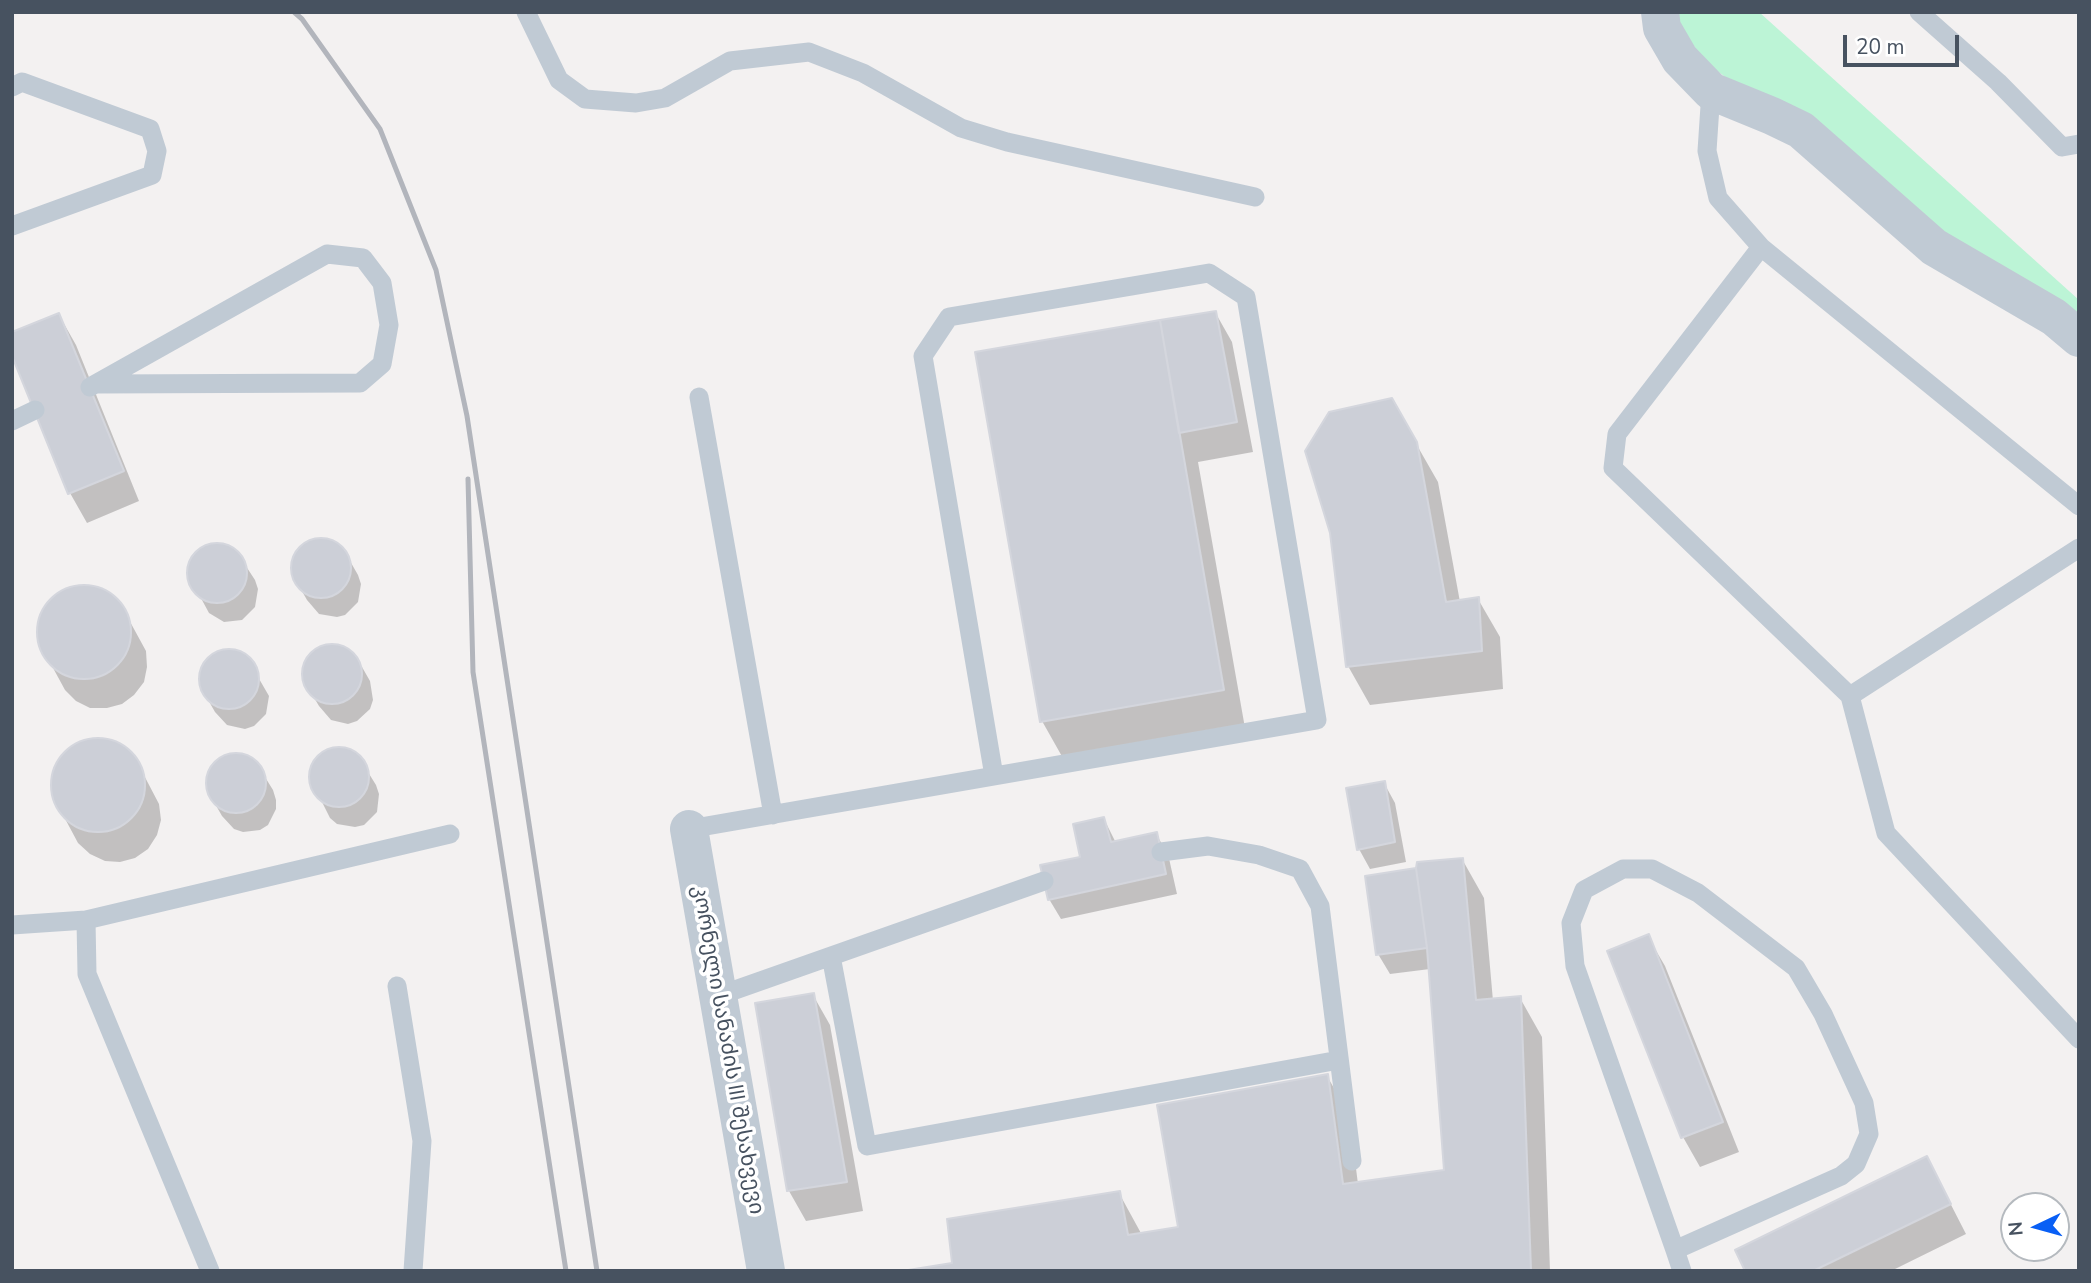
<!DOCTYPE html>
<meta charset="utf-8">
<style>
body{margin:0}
#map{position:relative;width:2091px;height:1283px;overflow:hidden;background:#f3f1f1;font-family:"Nunito Sans",sans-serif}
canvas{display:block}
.frame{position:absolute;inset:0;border:14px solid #475260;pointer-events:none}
.north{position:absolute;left:2000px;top:1192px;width:70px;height:70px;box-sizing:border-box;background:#fff;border:2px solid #b5babf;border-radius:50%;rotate:265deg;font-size:19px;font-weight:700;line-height:28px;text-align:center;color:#475260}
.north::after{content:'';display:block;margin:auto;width:24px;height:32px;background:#095ff5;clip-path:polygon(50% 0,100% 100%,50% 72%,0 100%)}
.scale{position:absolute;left:1843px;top:35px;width:116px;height:32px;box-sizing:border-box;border:4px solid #475260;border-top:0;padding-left:9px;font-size:21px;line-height:24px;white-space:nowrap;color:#475260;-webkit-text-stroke:5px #fff;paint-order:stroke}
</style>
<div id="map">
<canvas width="2091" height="1283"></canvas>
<div class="frame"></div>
<div class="north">N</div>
<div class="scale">20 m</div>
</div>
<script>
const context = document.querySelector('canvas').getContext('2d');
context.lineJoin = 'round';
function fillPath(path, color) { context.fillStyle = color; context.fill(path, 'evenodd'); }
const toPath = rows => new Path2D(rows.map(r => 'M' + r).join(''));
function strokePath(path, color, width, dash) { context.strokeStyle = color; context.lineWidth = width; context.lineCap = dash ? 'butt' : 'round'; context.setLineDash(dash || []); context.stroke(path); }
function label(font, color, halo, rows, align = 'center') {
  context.font = font + ' "Nunito Sans","Noto Sans Georgian",sans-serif'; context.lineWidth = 7; context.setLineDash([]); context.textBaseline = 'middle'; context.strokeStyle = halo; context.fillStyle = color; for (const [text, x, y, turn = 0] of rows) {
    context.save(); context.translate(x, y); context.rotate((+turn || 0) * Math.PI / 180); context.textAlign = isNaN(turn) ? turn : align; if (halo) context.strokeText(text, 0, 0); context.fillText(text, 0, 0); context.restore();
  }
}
fillPath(toPath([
 [1670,12,1759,12,2079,300,2079,314,1940,235,1705,62]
]), '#bcf4d6');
fillPath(toPath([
 [1215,312,1232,342,1253,452,1198,462,1245,728,1064,760,1042,721],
 [59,315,76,345,139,501,87,523,70,493],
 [1391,400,1438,482,1460,602,1478,599,1500,637,1503,689,1370,705,1348,666],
 [312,540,331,541,346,554,358,575,361,584,358,602,345,615,337,617,319,614,307,600,295,579,292,570,297,552],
 [209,546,228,546,236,551,255,580,258,589,255,607,242,620,224,622,209,613,189,576,193,557],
 [86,586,100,589,112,596,122,607,146,651,147,667,144,682,134,695,122,704,107,708,90,708,76,701,65,690,40,644,38,629,42,615,49,603,60,594,72,588],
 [324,647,343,648,358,660,370,681,373,700,370,709,357,721,348,724,331,720,319,706,307,686,304,667,308,658],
 [221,652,239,653,247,658,269,696,266,714,254,726,245,729,227,725,215,712,203,691,201,672,205,663],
 [100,740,114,743,126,750,136,760,159,804,161,820,157,835,148,849,135,858,120,862,105,861,90,854,78,843,54,798,52,782,55,768,63,756,73,747,86,741],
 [340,749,358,756,376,785,379,794,377,812,364,825,355,827,337,824,330,818,311,780,312,770,315,762,331,750],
 [237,754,255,761,273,790,276,800,276,809,268,825,260,830,243,832,234,829,222,816,210,795,207,786,212,767,219,760],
 [1384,783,1395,803,1406,862,1370,869,1359,849],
 [1104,819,1116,843,1156,834,1168,854,1177,894,1061,919,1049,899,1083,858],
 [1462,859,1484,898,1493,1001,1520,998,1542,1037,1550,1271,914,1271,954,1264,1119,1193,1142,1235,1180,1229,1327,1076,1349,1114,1358,1184,1446,1171,1430,969,1390,974,1378,954],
 [1648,937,1665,966,1739,1152,1700,1167,1683,1137,1609,952],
 [813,995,830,1025,863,1211,806,1221,789,1191,757,1005],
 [1927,1158,1966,1234,1891,1271,1747,1271]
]), '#0003');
const building = toPath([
 [1216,311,1237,422,1179,433,1160,320,1216,311],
 [59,313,124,471,68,494,12,356,12,332,59,313],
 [1160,320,1224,690,1040,722,975,352,1160,320],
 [1392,398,1417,442,1446,602,1479,597,1482,651,1346,667,1330,533,1305,451,1329,412,1392,398],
 '291 568a30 30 0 1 1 60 0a30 30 0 1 1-60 0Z',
 '187 573a30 30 0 1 1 60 0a30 30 0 1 1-60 0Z',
 '37 632a47 47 0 1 1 94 0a47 47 0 1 1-94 0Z',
 '302 674a30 30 0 1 1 60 0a30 30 0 1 1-60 0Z',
 '199 679a30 30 0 1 1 60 0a30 30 0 1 1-60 0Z',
 '51 785a47 47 0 1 1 94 0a47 47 0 1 1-94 0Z',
 '309 777a30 30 0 1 1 60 0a30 30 0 1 1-60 0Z',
 '206 783a30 30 0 1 1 60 0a30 30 0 1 1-60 0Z',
 [1385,781,1395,842,1357,850,1346,788,1385,781],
 [1104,817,1111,842,1157,832,1166,874,1048,900,1040,865,1080,857,1073,824,1104,817],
 [1463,858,1476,1000,1521,996,1531,1271,902,1271,952,1263,947,1219,1120,1191,1128,1235,1178,1227,1157,1105,1328,1074,1343,1184,1444,1170,1427,948,1416,868,1417,862,1463,858],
 [1416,868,1427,948,1376,955,1365,876,1416,868],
 [1649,934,1723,1122,1681,1138,1607,951,1649,934],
 [814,993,847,1182,787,1191,755,1003,814,993],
 [1927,1156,1951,1204,1813,1271,1745,1271,1735,1250,1927,1156]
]);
fillPath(building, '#cccfd7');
strokePath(building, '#d4d6dd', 2);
strokePath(toPath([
 [526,12,559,80,585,99,636,103,665,98,730,61,809,52,863,73,961,128,1007,142,1255,197],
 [1919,12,1998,82,2062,147,2079,144],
 [12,87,22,82,150,129,157,151,152,175,12,226],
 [1711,91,1707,151,1718,198,1761,247,1617,434,1613,468,1850,696,1886,833,2079,1039],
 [1761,247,2079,506],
 [90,387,327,254,363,258,382,283,389,325,382,364,360,383,97,384],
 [699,397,773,815],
 [12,421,35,410],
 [1850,696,2079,548],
 [689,829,1317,720,1246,297,1209,273,949,317,923,356,994,776],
 [1161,852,1208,846,1259,855,1300,869,1320,906,1352,1161],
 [86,920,87,974,210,1271],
 [12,925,86,920,450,834],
 [831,956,867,1146,1339,1060],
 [397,986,422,1141,413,1271],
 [718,996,1044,881],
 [1675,1250,1841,1176,1856,1164,1869,1134,1864,1103,1823,1014,1796,968,1698,893,1652,869,1623,869,1584,890,1571,923,1575,966,1675,1250,1682,1271]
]), '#c0cad4', 19);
strokePath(toPath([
 [1660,12,1662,28,1680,59,1711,91,1772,116,1801,130,1934,247,2054,317,2079,338],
 [689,829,766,1271]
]), '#c0cad4', 38);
strokePath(toPath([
 [294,12,302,19,380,129,436,270,467,416,597,1271],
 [468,479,473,672,566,1271]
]), '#b2b5bc', 5);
label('21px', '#475260', '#fff', [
 ["კორნელი სანაძის III შესახვევი",727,1050,80]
]);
</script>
